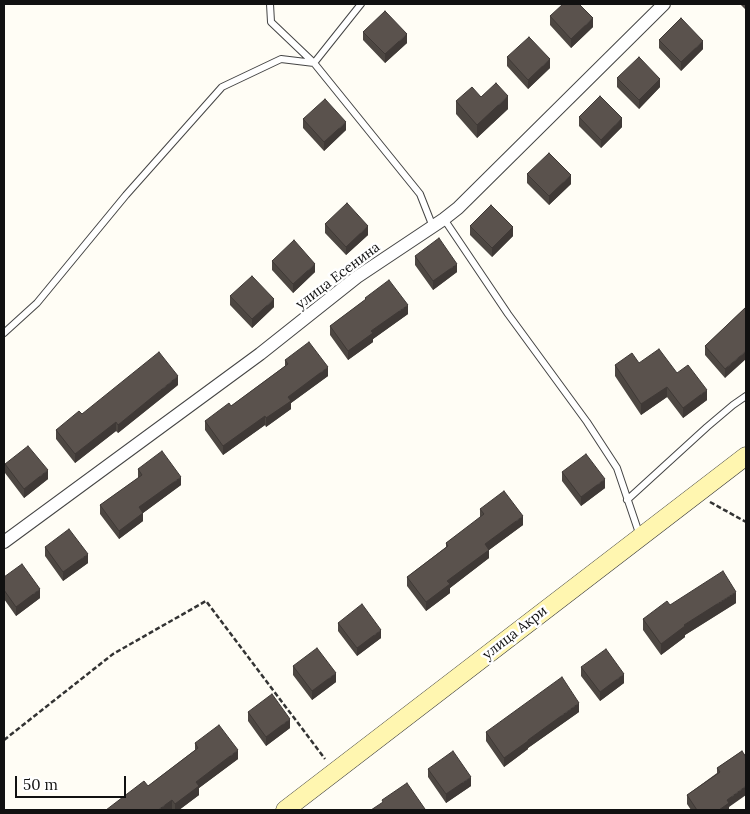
<!DOCTYPE html>
<meta charset="utf-8">
<style>
body{margin:0}
#map{position:relative;width:750px;height:814px;overflow:hidden;background:#fffdf5;font-family:Lora,serif}
canvas{display:block}
.frame{position:absolute;inset:0;border:5px solid #111;pointer-events:none}
.scale{position:absolute;left:15px;top:776px;width:111px;height:22px;box-sizing:border-box;border:2px solid #111;border-top:0;padding-left:6px;font-size:15px;line-height:18px;white-space:nowrap;color:#111;-webkit-text-stroke:4px #fff;paint-order:stroke}
</style>
<div id="map">
<canvas width="750" height="814"></canvas>
<div class="frame"></div>
<div class="scale">50 m</div>
</div>
<script>
const context = document.querySelector('canvas').getContext('2d');
context.lineJoin = 'round';
const toPath = rows => new Path2D(rows.map(r => 'M' + r).join(''));
function strokePath(path, color, width, dash) { context.strokeStyle = color; context.lineWidth = width; context.lineCap = dash ? 'butt' : 'round'; context.setLineDash(dash || []); context.stroke(path); }
function fillPath(path, color) { context.fillStyle = color; context.fill(path, 'evenodd'); }
function label(font, color, halo, rows, align = 'center') {
  context.font = font + ' Lora,serif'; context.lineWidth = 5; context.setLineDash([]); context.textBaseline = 'middle'; context.strokeStyle = halo; context.fillStyle = color; for (const [text, x, y, turn = 0] of rows) {
    context.save(); context.translate(x, y); context.rotate((+turn || 0) * Math.PI / 180); context.textAlign = isNaN(turn) ? turn : align; if (halo) context.strokeText(text, 0, 0); context.fillText(text, 0, 0); context.restore();
  }
}
const service = toPath([
 [270,4,271,22,314,63,420,194,433,227],
 [444,219,508,314,587,422,617,468,640,536],
 [4,333,37,303,126,195,222,87,281,59,314,63,361,4],
 [627,500,707,427,733,405,746,396]
]);
const minor = toPath([
 [4,542,260,354,357,277,444,219,458,208,664,4]
]);
const secondary = toPath([
 [285,810,746,456]
]);
strokePath(service, '#444', 8);
strokePath(minor, '#444', 14);
strokePath(secondary, '#333', 19);
strokePath(toPath([
 [710,502,746,522],
 [4,740,113,654,206,601,325,759]
]), '#333', 2.5, [5, 2.5]);
strokePath(service, '#fff', 6);
strokePath(minor, '#fff', 12);
strokePath(secondary, '#fff6b0', 18);
fillPath(toPath([
 [740,4,746,4,746,10],
 [550,16,593,27,571,48,550,25],
 [363,32,407,43,385,63,363,40],
 [659,40,703,49,681,71,659,48],
 [507,57,550,68,528,89,507,66],
 [617,78,660,87,639,109,617,87],
 [481,97,508,109,477,138,456,114,456,101],
 [579,117,622,127,601,148,579,126],
 [303,119,346,130,324,151,303,128],
 [527,174,571,184,549,205,527,183],
 [325,224,368,235,346,255,325,233],
 [470,226,513,236,492,257,470,235],
 [415,256,457,272,433,290,415,265],
 [272,261,315,272,293,293,272,270],
 [230,296,274,307,252,328,230,305],
 [365,298,408,314,373,339,373,342,348,360,330,335,330,326,365,300],
 [746,307,725,378,705,355,705,346],
 [285,360,328,376,291,403,291,409,266,427,265,425,223,455,205,430,205,421,231,406,285,366],
 [639,363,677,373,707,400,683,418,667,397,641,415,615,376,615,365],
 [178,385,118,433,116,431,75,463,56,439,56,430,82,414],
 [5,464,48,479,24,498,5,473],
 [138,469,181,485,143,513,143,521,119,539,100,514,100,505,138,478],
 [562,472,605,488,581,506,562,481],
 [480,509,523,525,489,550,489,558,450,588,450,593,426,611,407,586,407,577,446,547,446,543,480,518],
 [45,547,88,563,63,581,45,556],
 [4,577,40,598,16,616,4,599],
 [736,603,685,635,685,637,661,655,643,630,643,619,670,605],
 [338,623,381,638,357,656,338,631],
 [293,666,336,682,312,700,293,675],
 [581,667,624,683,600,701,581,676],
 [248,712,290,728,266,746,248,721],
 [579,712,528,748,528,749,504,767,486,741,486,732],
 [195,743,238,759,199,788,199,795,179,810,173,810,172,809,170,810,148,786,195,750],
 [742,751,729,807,729,810,691,810,687,804,687,795,717,773,717,768],
 [428,769,471,786,446,803,428,777]
]), '#4d4742');
fillPath(toPath([
 [593,18,593,27,571,48,571,39],
 [407,34,407,43,385,63,385,54],
 [703,41,703,49,681,71,681,62],
 [550,59,550,68,528,89,528,80],
 [660,79,660,87,639,109,639,100],
 [508,96,508,109,477,138,477,125],
 [622,118,622,127,601,148,601,140],
 [346,122,346,130,324,151,324,142],
 [571,175,571,184,549,205,549,196],
 [368,226,368,235,346,255,346,247],
 [513,227,513,236,492,257,492,248],
 [315,264,315,272,293,293,293,284],
 [457,264,457,272,433,290,433,281],
 [274,299,274,307,252,328,252,319],
 [408,305,408,314,373,339,373,342,348,360,348,351,371,331],
 [746,351,746,359,725,378,725,369],
 [328,367,328,376,291,403,291,409,266,427,266,418,288,397],
 [178,376,178,385,118,433,118,425],
 [667,387,667,397,641,415,641,404],
 [707,390,707,400,683,418,683,408],
 [265,416,265,425,223,455,223,446],
 [116,422,116,431,75,463,75,454],
 [48,470,48,479,24,498,24,489],
 [181,477,181,485,143,513,143,521,119,539,119,531,139,507],
 [605,479,605,488,581,506,581,497],
 [523,516,523,525,489,550,489,558,450,588,450,593,426,611,426,602,485,544],
 [88,554,88,563,63,581,63,572],
 [40,589,40,598,16,616,16,607],
 [736,592,736,603,685,635,685,637,661,655,661,644,684,625],
 [381,630,381,638,357,656,357,648],
 [336,673,336,682,312,700,312,691],
 [624,674,624,683,600,701,600,692],
 [579,703,579,712,528,748,528,749,504,767,504,758,528,740],
 [290,719,290,728,266,746,266,737],
 [238,750,238,759,199,788,199,795,179,810,175,810,175,804,196,782],
 [471,777,471,786,446,803,446,794],
 [746,786,746,795,729,807,729,810,719,810,727,800],
 [172,800,172,809,170,810,158,810]
]), '#3f3936');
const building = toPath([
 [563,4,579,4,593,18,571,39,550,16,563,4],
 [385,11,407,34,385,54,363,32,385,11],
 [681,18,703,41,681,62,659,40,681,18],
 [529,37,550,59,528,80,507,57,529,37],
 [639,57,660,79,639,100,617,78,639,57],
 [496,83,508,96,477,125,456,101,472,87,481,97,496,83],
 [600,96,622,118,601,140,579,117,600,96],
 [325,99,346,122,324,142,303,119,325,99],
 [549,153,571,175,549,196,527,174,549,153],
 [347,203,368,226,346,247,325,224,347,203],
 [491,205,513,227,492,248,470,226,491,205],
 [439,238,457,264,433,281,415,256,439,238],
 [294,240,315,264,293,284,272,261,294,240],
 [252,276,274,299,252,319,230,296,252,276],
 [389,280,408,305,371,331,373,333,348,351,330,326,366,299,365,298,389,280],
 [746,307,746,351,725,369,705,346,746,307],
 [309,342,328,367,288,397,291,401,266,418,265,416,223,446,205,421,229,403,231,406,288,364,285,360,309,342],
 [659,349,677,373,688,365,707,390,683,408,667,387,641,404,615,365,632,353,639,363,659,349],
 [159,352,178,376,118,425,116,422,75,454,56,430,79,411,82,414,159,352],
 [28,446,48,470,24,489,5,464,28,446],
 [162,451,181,477,139,507,143,513,119,531,100,505,142,475,138,469,162,451],
 [586,454,605,479,581,497,562,472,586,454],
 [504,491,523,516,485,544,489,550,447,581,450,584,426,602,407,577,448,546,446,543,484,514,480,509,504,491],
 [69,529,88,554,63,572,45,547,69,529],
 [22,564,40,589,16,607,4,590,4,577,22,564],
 [723,571,736,592,684,625,685,626,661,644,643,619,667,601,670,605,723,571],
 [362,604,381,630,357,648,338,623,362,604],
 [317,648,336,673,312,691,293,666,317,648],
 [606,649,624,674,600,692,581,667,606,649],
 [562,677,579,703,528,740,528,741,504,758,486,732,562,677],
 [272,694,290,719,266,737,248,712,272,694],
 [219,725,238,750,196,782,199,786,175,804,172,800,158,810,106,810,144,781,148,786,198,748,195,743,219,725],
 [453,751,471,777,446,794,428,769,453,751],
 [742,751,746,757,746,786,727,800,729,803,719,810,697,810,687,795,720,772,717,768,742,751],
 [407,783,425,809,423,810,371,810,383,802,382,800,407,783]
]);
fillPath(building, '#5a524d');
strokePath(building, '#3f3936', 1);
label('14px', '#111', '#fff', [
 ["улица Есенина",338,276,-37],
 ["улица Акри",515,633,-38]
]);
</script>
